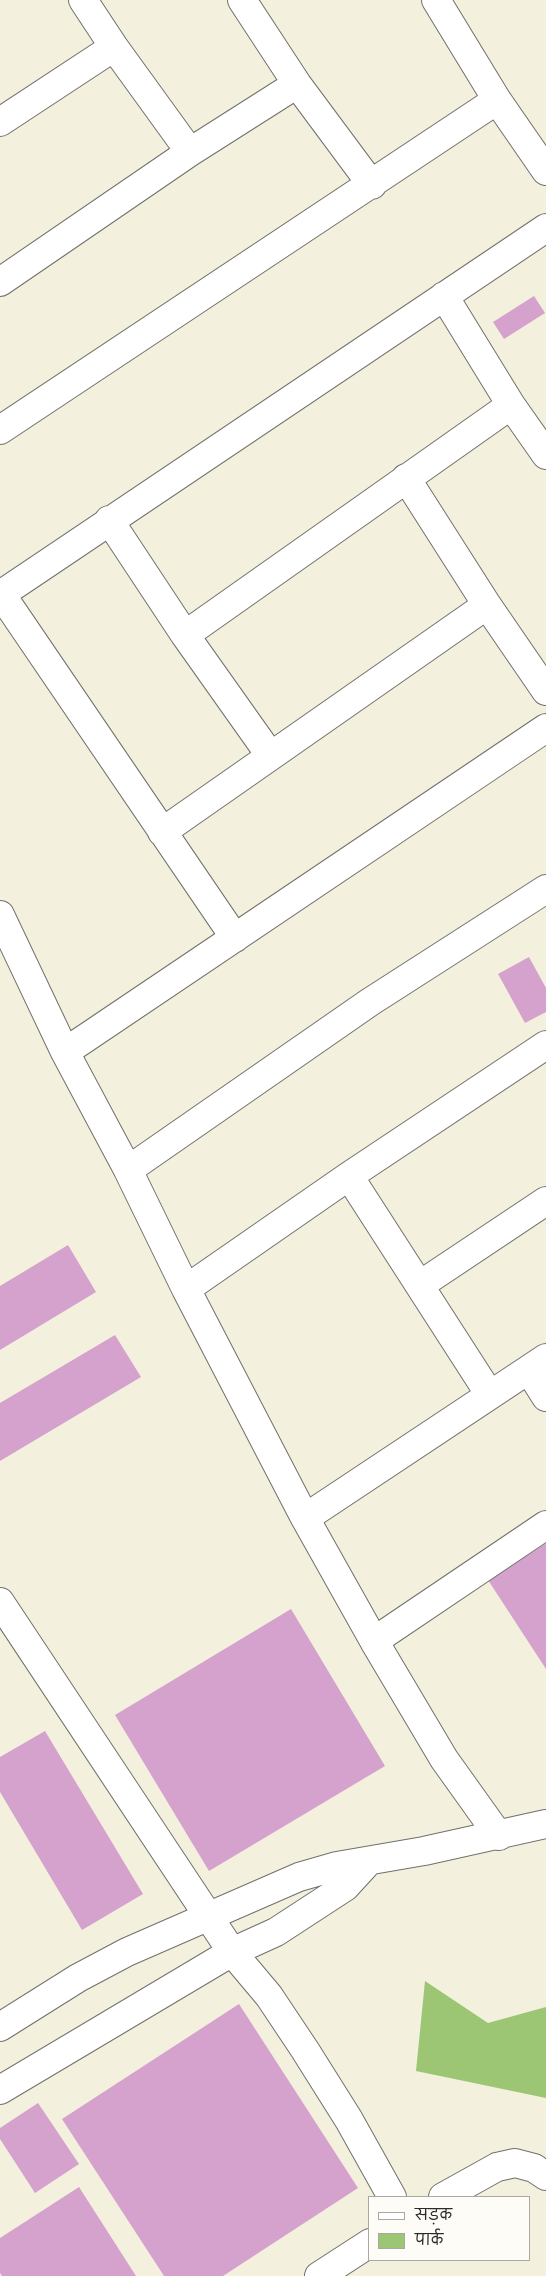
<!DOCTYPE html>
<meta charset="utf-8">
<style>
body{margin:0}
#map{position:relative;width:546px;height:2276px;overflow:hidden;background:#f4f0de;font-family:Delius,"Playpen Sans Deva",sans-serif}
canvas{display:block}
.legend{position:absolute;left:368px;top:2196px;width:162px;height:65px;box-sizing:border-box;background:#fdfcf7;border:1px solid #a9a8a5;margin:0;padding:6px 9px;list-style:none;font-size:15px;color:#2b2b2b}
.legend li{display:flex;align-items:center;gap:10px;height:25px}
.legend b{width:25px;border:1px solid #a9a8a5}
</style>
<div id="map">
<canvas width="546" height="2276"></canvas>
<ul class="legend">
<li><b style="height:6px;background:#fff"></b>सड़क</li>
<li><b style="height:14px;background:#9cc673"></b>पार्क</li>
</ul>
</div>
<script>
const context = document.querySelector('canvas').getContext('2d');
context.lineJoin = 'round';
function fillPath(path, color) { context.fillStyle = color; context.fill(path, 'evenodd'); }
const toPath = rows => new Path2D(rows.map(r => 'M' + r).join(''));
function strokePath(path, color, width, dash) { context.strokeStyle = color; context.lineWidth = width; context.lineCap = dash ? 'butt' : 'round'; context.setLineDash(dash || []); context.stroke(path); }
fillPath(toPath([
 [425,1981,488,2023,546,2007,546,2098,416,2071]
]), '#9cc673');
fillPath(toPath([
 [534,296,545,313,504,339,493,322],
 [529,957,546,988,546,1012,525,1023,498,974],
 [68,1245,96,1292,0,1350,0,1286],
 [115,1335,141,1377,0,1461,0,1403],
 [546,1543,546,1669,488,1580],
 [291,1609,385,1766,209,1871,115,1715],
 [45,1731,143,1894,82,1930,0,1792,0,1757],
 [239,2004,358,2188,223,2276,164,2276,62,2119],
 [38,2103,79,2164,35,2193,0,2139,0,2128],
 [79,2187,136,2276,2,2276,0,2273,0,2238]
]), '#d4a2cc');
const minor = toPath([
 [83,0,114,47,190,152],
 [242,0,297,84,372,185],
 [436,0,497,100,546,171],
 [0,122,114,47],
 [0,282,190,152,297,84],
 [444,296,511,405,546,455],
 [0,430,497,100],
 [406,478,487,605,546,691],
 [109,520,185,635,270,755],
 [1,594,235,938],
 [0,595,546,228],
 [185,635,511,405],
 [162,832,487,605],
 [0,915,65,1052,128,1170,186,1289,305,1518,374,1641,444,1759,499,1836],
 [65,1052,546,728],
 [128,1170,370,1002,546,889],
 [349,1176,490,1395],
 [420,1285,546,1201],
 [186,1289,349,1176,546,1045],
 [529,1370,546,1397],
 [305,1518,546,1358],
 [0,1602,232,1952,269,1996,305,2050,349,2120,392,2197],
 [374,1641,546,1525],
 [0,2027,78,1978,127,1952,299,1877,337,1866,424,1851,546,1824],
 [0,2090,232,1952,276,1932,345,1887,367,1863],
 [443,2197,497,2167,515,2163,534,2168,546,2176],
 [319,2276,370,2243]
]);
strokePath(minor, '#71706a', 30);
strokePath(minor, '#fff', 28);
</script>
